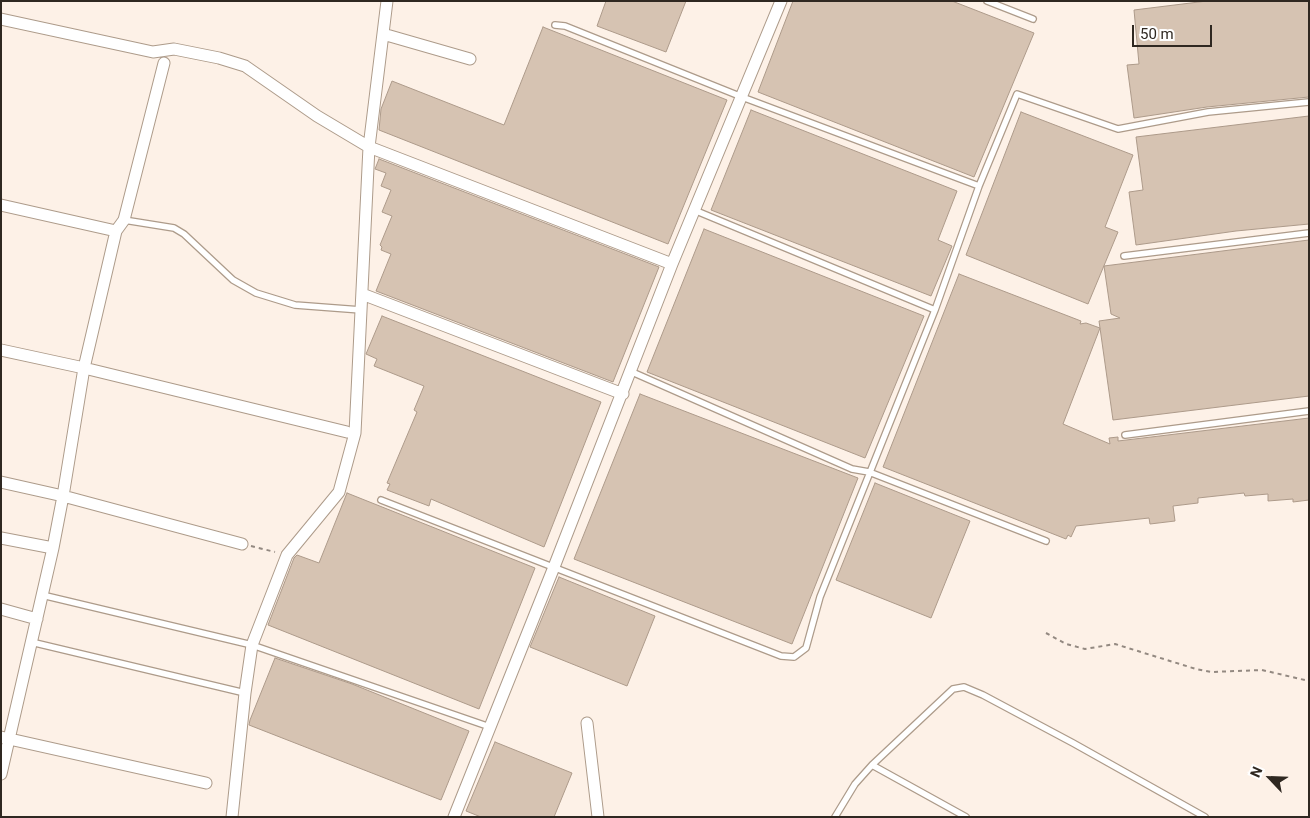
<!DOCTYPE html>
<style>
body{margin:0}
#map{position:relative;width:1310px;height:818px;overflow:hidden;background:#fdf1e7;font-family:Roboto,sans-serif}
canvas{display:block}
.frame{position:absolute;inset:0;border:2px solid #2f2821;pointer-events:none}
.north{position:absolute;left:1245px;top:753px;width:50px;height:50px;-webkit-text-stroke:4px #fff;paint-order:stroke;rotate:294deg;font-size:14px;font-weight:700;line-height:20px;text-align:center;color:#2f2821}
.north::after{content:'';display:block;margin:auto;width:18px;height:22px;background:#2f2821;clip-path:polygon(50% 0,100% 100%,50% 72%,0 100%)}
.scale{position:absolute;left:1132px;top:25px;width:80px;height:22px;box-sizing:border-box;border:2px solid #2f2821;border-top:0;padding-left:6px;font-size:15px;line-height:18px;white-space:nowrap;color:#2f2821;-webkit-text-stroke:4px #fff;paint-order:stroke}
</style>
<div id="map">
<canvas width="1310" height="818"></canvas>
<div class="frame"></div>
<div class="north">N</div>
<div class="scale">50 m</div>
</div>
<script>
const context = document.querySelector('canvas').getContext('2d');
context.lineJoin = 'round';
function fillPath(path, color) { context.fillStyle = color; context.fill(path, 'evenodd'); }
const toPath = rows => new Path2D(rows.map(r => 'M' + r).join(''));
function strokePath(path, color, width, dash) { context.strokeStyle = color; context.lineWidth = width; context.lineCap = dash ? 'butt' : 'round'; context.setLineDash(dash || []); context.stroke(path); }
const building = toPath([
 [606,1,686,1,666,52,597,26,606,1],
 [793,1,952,1,1034,33,974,177,758,92,793,1],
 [1207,1,1309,1,1309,97,1207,107,1134,118,1127,65,1139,64,1134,10,1207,1],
 [543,27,727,100,668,244,379,130,381,109,392,81,504,125,543,27],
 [751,110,957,191,938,240,952,246,931,296,711,210,751,110],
 [1021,112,1133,155,1105,227,1118,232,1088,304,966,255,1021,112],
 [1309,116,1309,224,1236,231,1136,245,1129,192,1143,190,1136,137,1309,116],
 [379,159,659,267,613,382,376,291,391,254,381,250,382,247,380,245,392,216,382,212,391,190,381,186,386,173,375,169,379,159],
 [704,229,924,316,865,458,647,372,704,229],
 [1309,240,1309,396,1113,420,1099,321,1120,318,1111,314,1104,266,1309,240],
 [959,274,1081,321,1080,324,1086,323,1100,328,1063,424,1110,444,1109,438,1118,437,1118,441,1309,418,1309,500,1293,502,1293,499,1268,501,1268,494,1245,496,1244,493,1198,498,1198,503,1173,506,1175,521,1150,524,1149,518,1076,526,1071,537,1068,535,1066,539,883,467,959,274],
 [382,316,601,402,544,547,431,499,429,506,387,490,390,484,387,483,417,412,414,410,424,386,374,366,377,359,366,354,382,316],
 [640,394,858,478,792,644,574,559,640,394],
 [875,483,970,521,931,618,836,580,875,483],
 [347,493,535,568,479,709,268,625,294,558,297,555,319,563,347,493],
 [559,577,655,616,627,686,530,647,559,577],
 [275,658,352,684,469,731,441,800,249,725,250,720,275,658],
 [495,742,572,773,554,817,481,817,466,811,495,742]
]);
fillPath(building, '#d6c3b2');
strokePath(building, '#ad9a8a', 1);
const lane = toPath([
 [987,1,1033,19],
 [555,25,565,26,742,97,979,186],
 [694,210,935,310],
 [124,220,174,228,184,234,233,280,256,293,295,305,361,310],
 [1124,256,1309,233],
 [632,372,852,469,869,472,1046,541],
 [1125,435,1309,411],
 [381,500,781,656,794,657,806,648,820,597,935,310,979,186,1017,94,1118,129,1208,112,1309,102],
 [42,595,252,645,490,727],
 [31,642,245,693],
 [872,765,966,817],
 [835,817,855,784,872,765,953,689,964,687,983,695,1073,743,1205,817]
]);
const street = toPath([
 [1,19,153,52,174,49,219,58,245,66,317,116,369,147,672,264],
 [383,34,470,59],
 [1,205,116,231],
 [362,294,623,394],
 [1,350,84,368,347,432],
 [1,482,63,496,242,544],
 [1,538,53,548],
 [1,609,37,619],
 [587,723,598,817],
 [1,737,206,783],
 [1,774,53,548,63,496,84,368,116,231,124,220,164,63],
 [232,817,245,693,252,645,287,555,339,492,355,433,369,147,387,1],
 [454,817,554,567,672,264,781,1]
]);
strokePath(lane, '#ad9b8a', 8);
strokePath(street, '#ad9b8a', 13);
strokePath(toPath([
 [251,546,275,552],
 [1046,633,1066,644,1085,649,1115,644,1196,669,1211,672,1262,670,1309,681]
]), '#938981', 2, [4, 4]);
strokePath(lane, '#fff', 5.5);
strokePath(street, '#fff', 11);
</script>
